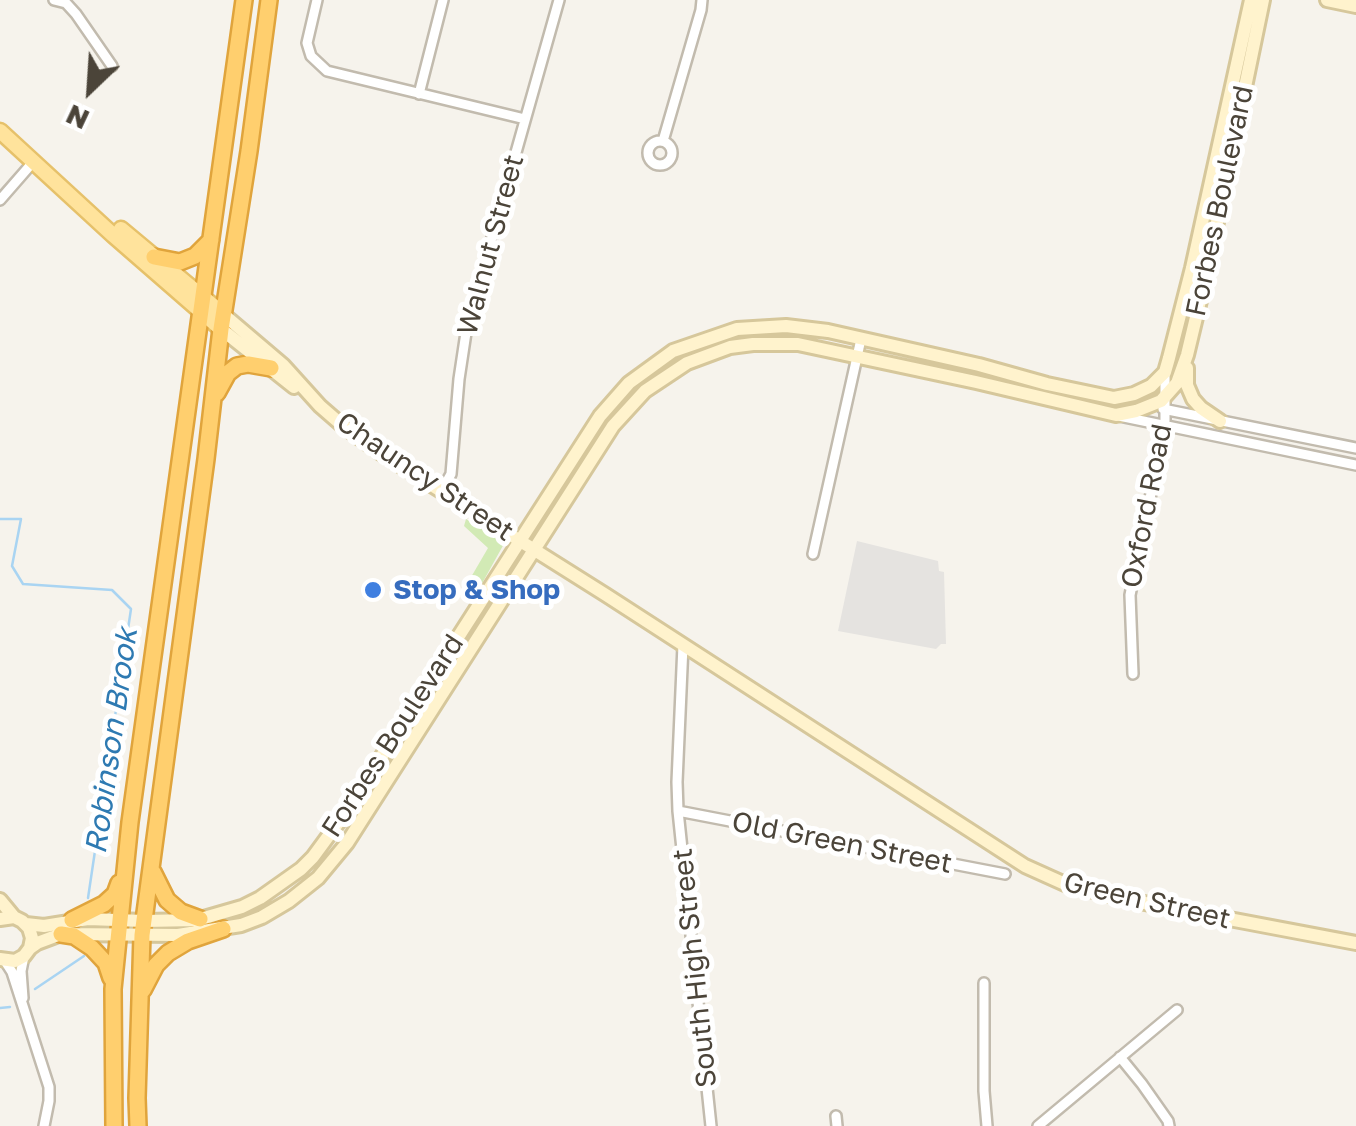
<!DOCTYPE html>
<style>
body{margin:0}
#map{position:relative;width:1356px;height:1126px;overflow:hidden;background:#f6f3ec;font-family:"Golos Text",sans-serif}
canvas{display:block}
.north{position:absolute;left:40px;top:40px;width:100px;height:100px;-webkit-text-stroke:8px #fff;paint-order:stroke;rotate:205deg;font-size:28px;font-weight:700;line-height:40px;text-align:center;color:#4b4439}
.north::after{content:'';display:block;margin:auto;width:35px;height:45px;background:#4b4439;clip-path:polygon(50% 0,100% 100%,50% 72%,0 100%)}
</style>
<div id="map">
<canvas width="1356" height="1126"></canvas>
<div class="north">N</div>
</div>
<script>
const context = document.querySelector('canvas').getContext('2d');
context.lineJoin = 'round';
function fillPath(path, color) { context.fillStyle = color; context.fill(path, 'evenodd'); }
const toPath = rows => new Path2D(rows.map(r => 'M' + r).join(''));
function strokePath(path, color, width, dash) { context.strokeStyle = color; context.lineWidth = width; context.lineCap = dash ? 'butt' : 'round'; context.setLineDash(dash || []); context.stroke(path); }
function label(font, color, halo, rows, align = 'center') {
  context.font = font + ' "Golos Text",sans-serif'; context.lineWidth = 10; context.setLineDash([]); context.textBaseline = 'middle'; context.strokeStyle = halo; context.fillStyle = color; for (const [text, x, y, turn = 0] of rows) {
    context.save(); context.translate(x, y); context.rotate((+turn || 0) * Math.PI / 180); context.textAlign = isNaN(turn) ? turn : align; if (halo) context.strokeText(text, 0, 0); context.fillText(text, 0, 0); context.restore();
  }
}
fillPath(toPath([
 [466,519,505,542,475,596,460,596,488,548,464,526]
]), '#d2eab5');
fillPath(toPath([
 [857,541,938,561,939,571,944,572,946,644,941,644,936,649,838,631]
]), '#e5e3e0');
strokePath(toPath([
 [0,519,21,519,12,566,23,584,112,590,131,609,88,898],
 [35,989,84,956],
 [0,1008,10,1007]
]), '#a9d4f2', 2.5);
const street = toPath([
 [54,0,66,3,76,14,112,66],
 [317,0,307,43,311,56,327,71,525,119],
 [419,94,443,0],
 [663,141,701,10,702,0],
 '648 153a12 12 0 1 1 24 0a12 12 0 1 1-24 0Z',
 [0,200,34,161],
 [1163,409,1356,448],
 [1119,416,1356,465],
 [441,492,451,474,459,379,467,326,559,0],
 [813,554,861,339],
 [683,645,677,782,678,811,711,1126],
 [1133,674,1130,595,1165,426,1165,372],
 [678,811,1005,874],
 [5,961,12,972,49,1087,49,1101,44,1126],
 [984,983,984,1091,987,1126],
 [23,998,21,971,24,956],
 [1120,1057,1142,1084,1168,1121,1169,1126],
 [836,1116,837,1126],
 [1038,1126,1177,1010]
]);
const secondary = toPath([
 [1327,0,1356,6],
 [223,314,283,365,320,406,343,426,379,452,606,595,1025,866,1065,884,1134,901,1356,943],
 [221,329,294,387],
 [1187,368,1187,385,1193,399,1201,408,1220,421],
 [0,900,14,917],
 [0,919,14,917,22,921,29,928,32,938,30,948,24,956,15,961,0,959],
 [26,924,44,926,88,919,144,921,197,920,242,907,260,898,301,869,313,857,346,812,600,416,629,383,673,351,737,329,786,326,828,331,979,365,1047,384,1114,398,1134,394,1151,386,1165,372,1169,358,1192,268,1251,0],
 [30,948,37,943,61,934,178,935,241,925,262,917,289,901,318,878,347,843,613,426,645,391,687,363,730,347,753,344,798,344,976,382,1116,415,1136,411,1161,401,1177,383,1187,355,1205,280,1263,0]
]);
const primary = toPath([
 [0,131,113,235,221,329],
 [121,229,223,314]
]);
const highway = toPath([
 [154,257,180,262,195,256,211,240],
 [217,393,228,373,237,366,248,364,271,368],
 [153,872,167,900,181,912,200,919],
 [72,920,104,904,115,894,119,883],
 [61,934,74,936,92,948,106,963,111,978],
 [143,990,156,965,168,953,188,941,223,929],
 [114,1126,113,989,130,822,244,0],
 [138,1126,137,1098,142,935,206,459,221,329,249,151,269,0]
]);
strokePath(street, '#c2bbae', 14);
strokePath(secondary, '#d6c79b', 18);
strokePath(primary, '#e6c16a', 19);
strokePath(highway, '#e0a43c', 20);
strokePath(street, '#fff', 9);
strokePath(secondary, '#fff3cd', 12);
strokePath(primary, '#ffe39c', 14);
strokePath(highway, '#ffcf6e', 15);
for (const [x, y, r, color] of [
 [373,590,10,"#3f7fe0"]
]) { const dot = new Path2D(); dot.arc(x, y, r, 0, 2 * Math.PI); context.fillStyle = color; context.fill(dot); strokePath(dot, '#fff', 4); }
label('28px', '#4b4439', '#fff', [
 ["Forbes Boulevard",1220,201,-78],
 ["Walnut Street",491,245,-75],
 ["Chauncy Street",425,477,34],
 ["Oxford Road",1147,506,-79],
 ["Forbes Boulevard",393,736,-57],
 ["Old Green Street",842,843,11],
 ["Green Street",1147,901,13],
 ["South High Street",695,968,-96]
]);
label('bold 28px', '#366cbe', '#fff', [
 ["Stop & Shop",393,590]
], 'left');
label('italic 30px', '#2e7ab2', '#fff', [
 ["Robinson Brook",112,741,-82]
]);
</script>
